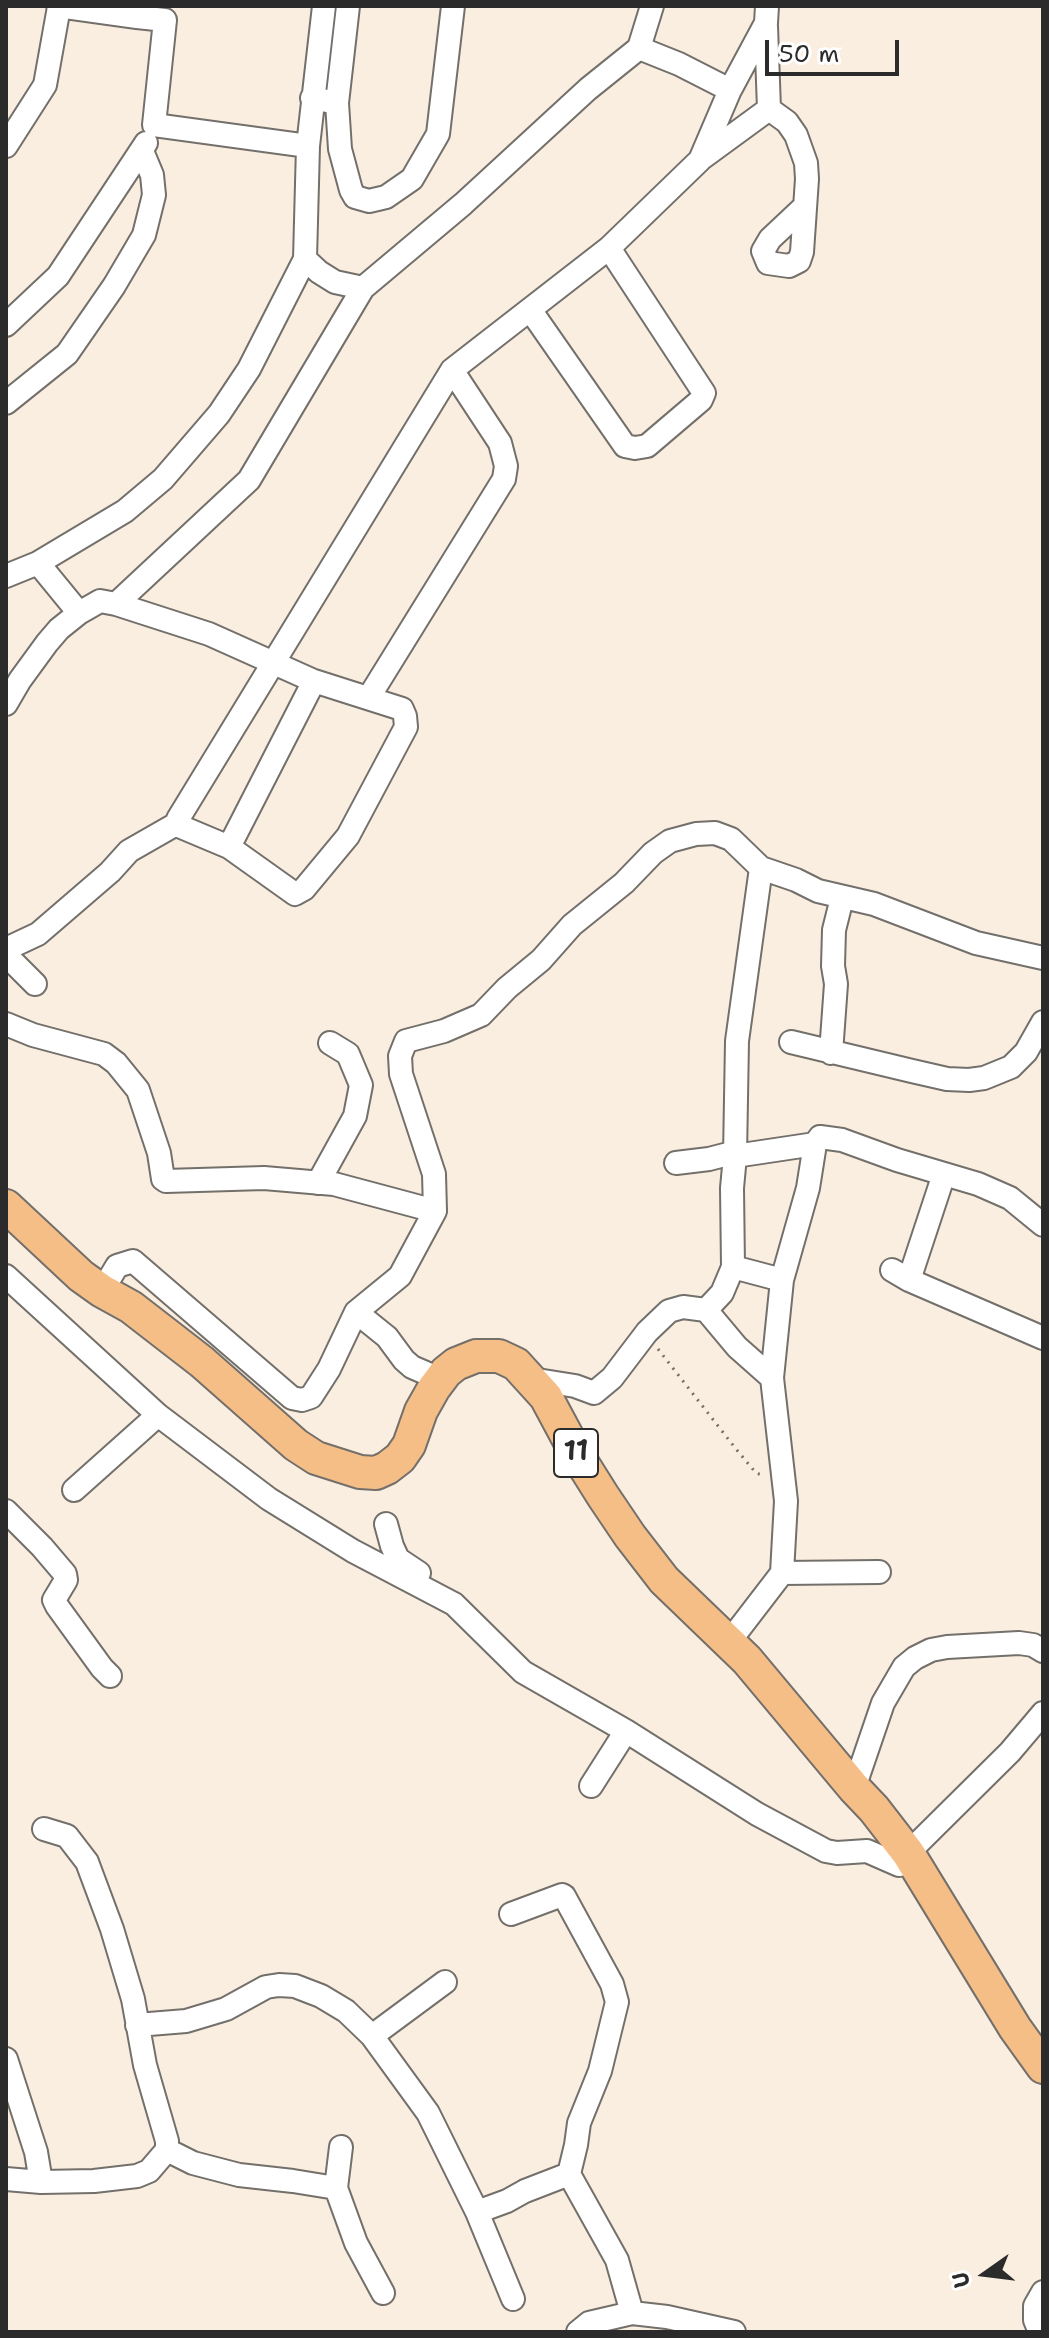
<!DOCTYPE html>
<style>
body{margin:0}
#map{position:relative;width:1049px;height:2338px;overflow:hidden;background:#faeee0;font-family:"Shantell Sans",sans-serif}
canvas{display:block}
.frame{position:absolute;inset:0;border:8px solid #2b2b2b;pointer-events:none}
.north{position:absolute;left:945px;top:2234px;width:80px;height:80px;-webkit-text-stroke:6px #fff;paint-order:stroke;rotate:256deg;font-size:22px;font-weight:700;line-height:32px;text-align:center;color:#2b2b2b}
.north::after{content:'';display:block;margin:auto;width:28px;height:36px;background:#2b2b2b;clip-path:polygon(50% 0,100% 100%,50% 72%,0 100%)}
.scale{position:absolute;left:765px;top:40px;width:134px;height:36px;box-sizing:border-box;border:4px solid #2b2b2b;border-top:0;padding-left:10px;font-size:24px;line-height:28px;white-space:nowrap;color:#2b2b2b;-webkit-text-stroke:6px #fff;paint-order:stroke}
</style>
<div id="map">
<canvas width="1049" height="2338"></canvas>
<div class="frame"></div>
<div class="north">U</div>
<div class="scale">50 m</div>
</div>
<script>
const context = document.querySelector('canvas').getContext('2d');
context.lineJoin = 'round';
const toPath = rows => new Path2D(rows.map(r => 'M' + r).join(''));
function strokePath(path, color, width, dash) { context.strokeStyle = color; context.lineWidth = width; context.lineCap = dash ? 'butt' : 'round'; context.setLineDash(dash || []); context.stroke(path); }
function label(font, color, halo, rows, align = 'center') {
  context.font = font + ' "Shantell Sans",sans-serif'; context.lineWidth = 7; context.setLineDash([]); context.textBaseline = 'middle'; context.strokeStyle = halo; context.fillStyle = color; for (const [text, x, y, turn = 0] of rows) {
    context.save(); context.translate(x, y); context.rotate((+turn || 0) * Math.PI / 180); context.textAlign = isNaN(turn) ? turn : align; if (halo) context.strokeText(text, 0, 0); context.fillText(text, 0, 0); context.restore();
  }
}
const minor = toPath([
 [58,6,137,17],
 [138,6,137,17,165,20,154,125,308,146,305,259],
 [766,26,769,109],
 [639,48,679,64,730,90],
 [312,98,337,103,340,149,351,190,355,197,369,201,386,197,412,179,438,134,453,6],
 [337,103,348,6],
 [6,146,45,85,59,7],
 [308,146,324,6],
 [702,158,769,109,787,122,796,135,806,163,807,179,802,252,799,261,789,266,768,263,763,251,770,239,803,208],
 [531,311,625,446,635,448,647,446,701,400,704,393,609,248],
 [6,325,58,276,146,143],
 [6,403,67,354,114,286,144,235,154,195,152,175,142,151],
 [38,563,79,613,100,601,116,604,209,634,314,681,402,709,405,716,406,727,348,836,304,889,295,894,229,847,314,681],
 [6,576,38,563,125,511,163,479,219,414,249,369,305,259,319,272,335,282,363,288,463,204,588,89,639,48,652,6],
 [116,604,249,480,363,288],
 [369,697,504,479,506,466,500,443,452,370],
 [6,704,20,680,47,643,59,629,79,613],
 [229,847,179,826,178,819,452,370,609,248,700,160,730,90,766,23,767,6],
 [6,949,38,934,110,872,129,851,178,823],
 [6,955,35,984],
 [6,1024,33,1035,104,1054,116,1063,138,1090,159,1153,163,1179,166,1181,264,1178,334,1184,435,1211],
 [791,1042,912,1071,947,1079,969,1080,984,1078,1011,1067,1026,1052,1043,1022],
 [831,1053,836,984,833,966,834,930,842,898],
 [815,1144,820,1137,842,1140,897,1160,978,1184,1010,1198,1043,1225],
 [676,1163,709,1159,736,1152],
 [318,1183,355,1116,361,1085,348,1054,330,1043],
 [733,1267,782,1280,808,1188,815,1144,735,1156,737,1041,761,868,796,880,818,891,874,904,976,943,1043,958],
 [892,1270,909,1280,944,1174],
 [6,1276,158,1415,269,1499,353,1551,454,1604,523,1672,626,1731,757,1814,826,1851,837,1853,867,1851,899,1865,914,1861],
 [909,1280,1043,1338],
 [102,1291,117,1266,133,1261,292,1398,302,1400,311,1397,329,1369,356,1312,400,1276,435,1211,434,1174,401,1074,400,1056,406,1041,444,1031,481,1015,507,988,541,960,572,925,624,883,653,853,670,841,696,834,715,833,731,839,761,868],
 [706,1310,722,1293,733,1267,732,1188,735,1156],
 [706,1310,737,1347,772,1378],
 [356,1312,387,1337,404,1360,412,1367,442,1380],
 [531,1379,575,1386,594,1393,612,1378,647,1332,669,1311,683,1307,706,1310],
 [74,1490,158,1415],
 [6,1511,42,1547,65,1574,66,1580,54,1600,57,1606,102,1668,110,1676],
 [386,1524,392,1546,398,1559,419,1573],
 [782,1573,879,1572],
 [729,1642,782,1573,786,1501,772,1378,782,1280],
 [591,1786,626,1731],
 [854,1788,883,1703,904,1667,915,1658,931,1650,947,1647,1019,1643,1033,1645,1043,1651],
 [908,1853,1010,1752,1043,1713],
 [511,1914,562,1895,564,1896,612,1984,617,2002,600,2071,579,2123,576,2145,569,2174,617,2260,632,2313,667,2317,734,2332],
 [137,2025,186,2021,226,2009,266,1987,279,1985,295,1986,321,1996,346,2011,372,2036,428,2113,477,2212,513,2299],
 [372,2036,445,1982],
 [6,2059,36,2152,41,2182],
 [167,2150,193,2163,239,2175,293,2181,336,2188,356,2243,383,2293],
 [6,2179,41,2182,94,2181,137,2176,149,2171,167,2150,167,2141,145,2065,133,1999,112,1929,87,1862,67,1836,44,1829],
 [336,2188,341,2147],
 [477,2212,507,2201,525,2191,569,2174],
 [578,2332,589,2323,632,2313],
 [1040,2332,1035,2320,1035,2306,1043,2292]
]);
const highway = toPath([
 [6,1206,81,1276,102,1291,131,1307,202,1362,296,1445,316,1458,360,1472,376,1473,387,1468,400,1458,409,1445,421,1411,434,1388,446,1372,456,1364,476,1356,499,1356,516,1364,546,1397,576,1453,603,1496,630,1536,664,1580,747,1660,854,1788,874,1809,908,1853,1015,2028,1043,2067]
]);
strokePath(minor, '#736f6a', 26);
strokePath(highway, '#736f6a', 36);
strokePath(toPath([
 [658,1349,736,1449,756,1473,762,1475]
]), '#736f6a', 3, [2, 6]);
strokePath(minor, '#fff', 22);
strokePath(highway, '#f6be87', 32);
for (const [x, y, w] of [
 [576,1453,44]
]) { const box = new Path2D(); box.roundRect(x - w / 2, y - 24, w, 48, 6); context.fillStyle = '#fff'; context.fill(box); strokePath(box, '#2b2b2b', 2); }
label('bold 28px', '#2b2b2b', null, [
 ["11",576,1453]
]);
</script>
